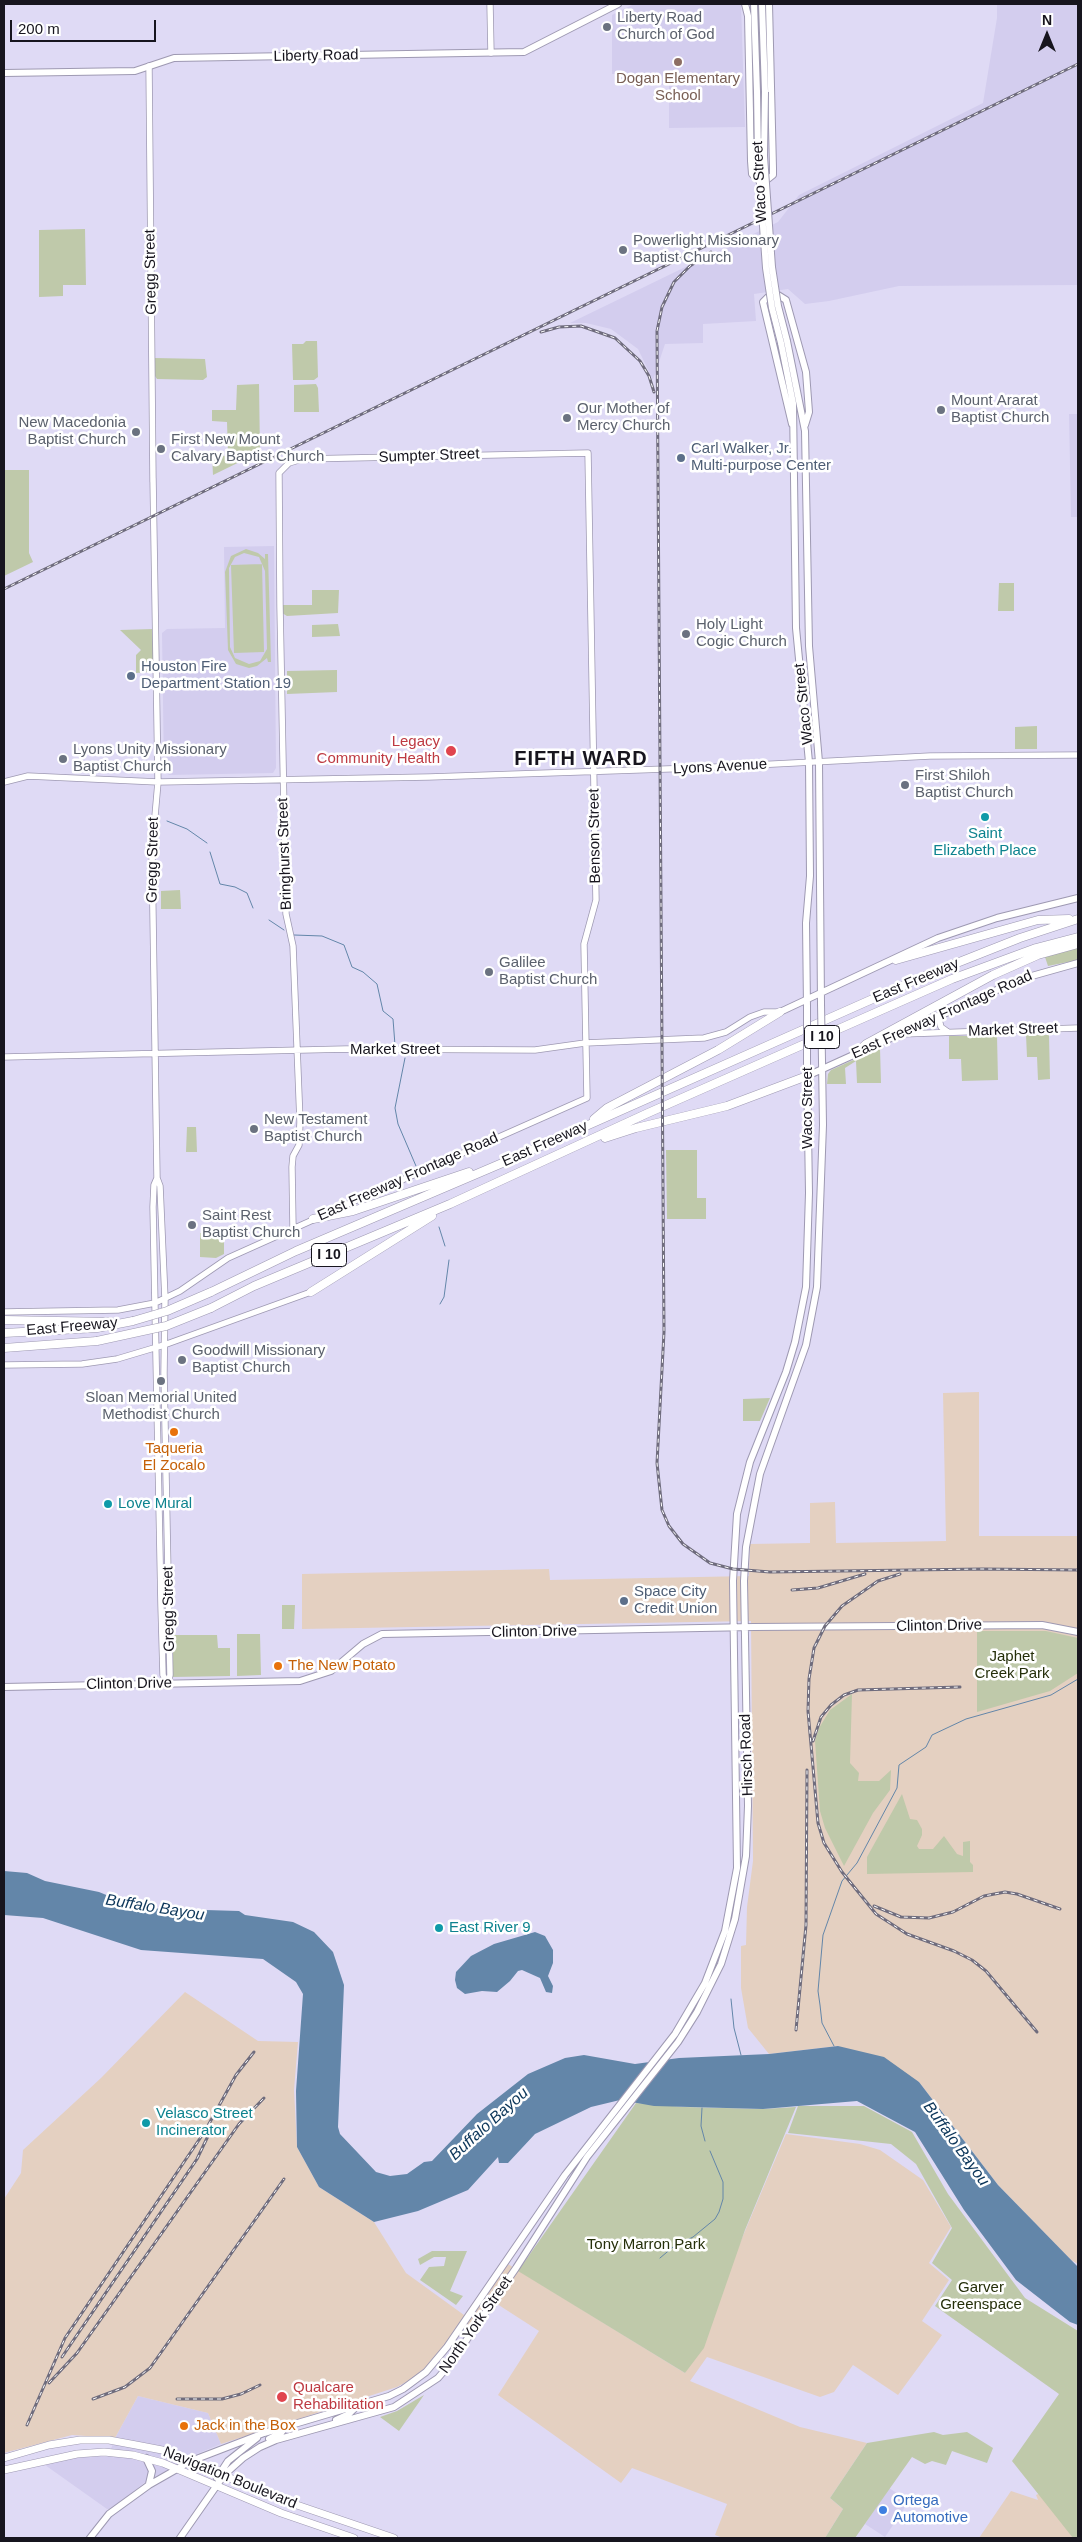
<!DOCTYPE html>
<style>
body{margin:0}
#map{position:relative;width:1082px;height:2542px;overflow:hidden;background:#dfdaf5;font-family:Helvetica,sans-serif}
canvas{display:block}
.frame{position:absolute;inset:0;border:5px solid #17151e;pointer-events:none}
.north{position:absolute;left:1022px;top:10px;width:50px;height:50px;-webkit-text-stroke:4px #fff;paint-order:stroke;rotate:0deg;font-size:14px;font-weight:700;line-height:20px;text-align:center;color:#17151e}
.north::after{content:'';display:block;margin:auto;width:18px;height:22px;background:#17151e;clip-path:polygon(50% 0,100% 100%,50% 72%,0 100%)}
.scale{position:absolute;left:10px;top:20px;width:146px;height:22px;box-sizing:border-box;border:2px solid #17151e;border-top:0;padding-left:6px;font-size:15px;line-height:18px;white-space:nowrap;color:#17151e;-webkit-text-stroke:4px #fff;paint-order:stroke}
</style>
<div id="map">
<canvas width="1082" height="2542"></canvas>
<div class="frame"></div>
<div class="north">N</div>
<div class="scale">200 m</div>
</div>
<script>
const context = document.querySelector('canvas').getContext('2d');
context.lineJoin = 'round';
function fillPath(path, color) { context.fillStyle = color; context.fill(path, 'evenodd'); }
const toPath = rows => new Path2D(rows.map(r => 'M' + r).join(''));
function strokePath(path, color, width, dash) { context.strokeStyle = color; context.lineWidth = width; context.lineCap = dash ? 'butt' : 'round'; context.setLineDash(dash || []); context.stroke(path); }
function label(font, color, halo, rows, align = 'center') {
  context.font = font + ' Helvetica,sans-serif'; context.lineWidth = 5; context.setLineDash([]); context.textBaseline = 'middle'; context.strokeStyle = halo; context.fillStyle = color; for (const [text, x, y, turn = 0] of rows) {
    context.save(); context.translate(x, y); context.rotate((+turn || 0) * Math.PI / 180); context.textAlign = isNaN(turn) ? turn : align; if (halo) context.strokeText(text, 0, 0); context.fillText(text, 0, 0); context.restore();
  }
}
fillPath(toPath([
 [634,4,741,4,745,127,669,128,669,85,637,85,636,74,612,74,612,15],
 [997,4,1078,4,1078,285,899,286,829,301,805,304,788,289,754,294,756,321,703,324,703,343,665,344,653,380,638,349,611,329,586,323,570,323,778,222,799,195,983,103,997,18],
 [1069,414,1078,414,1078,517,1071,517],
 [274,546,276,768,273,773,169,775,164,770,162,633,167,629,225,628,224,547],
 [138,2396,208,2413,221,2444,194,2455,144,2483,111,2509,107,2509,45,2465,47,2462,81,2456,108,2457,115,2438],
 [889,2488,909,2501,885,2537,865,2524]
]), '#d3cdee');
fillPath(toPath([
 [979,1392,979,1536,1078,1536,1078,2264,1071,2260,998,2185,919,2082,838,2046,769,2054,748,2028,741,1988,741,1946,746,1945,747,1907,753,1861,751,1621,302,1629,302,1574,549,1569,550,1580,749,1576,750,1544,810,1543,810,1503,835,1502,836,1543,946,1541,943,1393],
 [185,1992,258,2041,298,2042,294,2090,297,2147,319,2187,374,2222,406,2273,464,2315,503,2261,685,2373,786,2134,860,2144,880,2150,923,2180,951,2227,929,2263,949,2280,922,2321,942,2335,898,2395,853,2365,834,2392,820,2397,707,2357,690,2381,800,2427,867,2443,830,2498,843,2509,825,2538,723,2538,715,2535,727,2504,632,2468,621,2483,498,2395,539,2331,494,2302,475,2330,462,2321,431,2363,417,2376,397,2387,221,2444,208,2413,138,2396,115,2438,72,2435,4,2453,4,2199,21,2173,23,2150,101,2078],
 [1011,2491,1038,2500,1036,2495,1040,2493,1074,2538,979,2538]
]), '#e4d0c1');
fillPath(toPath([
 [85,229,86,285,63,285,63,296,39,297,39,230],
 [306,341,317,341,318,377,314,380,293,380,292,344,303,344],
 [154,358,205,359,207,377,203,380,157,379,155,376],
 [259,384,260,452,213,475,212,455,228,456,227,422,212,421,212,410,236,410,237,385],
 [316,384,318,388,319,412,294,412,294,385],
 [4,470,29,470,29,553,33,562,4,576],
 [246,549,258,553,265,559,265,554,268,554,271,662,268,662,267,658,257,666,249,668,236,664,228,650,225,572,231,556],
 [244,553,259,557,265,571,267,649,260,661,249,664,235,658,230,647,229,568,235,557],
 [262,564,264,652,234,653,231,565],
 [999,583,1014,583,1014,611,998,611],
 [312,590,339,590,338,613,287,616,282,613,282,605,312,605],
 [338,624,340,636,312,637,312,625],
 [153,629,153,667,148,672,136,673,136,655,141,650,120,630],
 [337,670,337,692,287,694,287,671],
 [1037,726,1037,749,1015,749,1015,727],
 [180,890,181,909,161,909,161,891],
 [1078,947,1078,960,1048,966,1045,957],
 [1026,1035,1049,1035,1050,1079,1038,1080,1037,1057,1027,1057],
 [949,1036,997,1036,998,1080,962,1081,961,1059,949,1059],
 [880,1048,881,1083,857,1083,856,1061,845,1068,846,1084,827,1084,828,1074,831,1070],
 [187,1127,196,1127,197,1152,186,1152],
 [666,1150,697,1150,697,1198,706,1198,706,1219,667,1219],
 [224,1232,224,1254,216,1258,200,1257,200,1233],
 [770,1398,760,1421,743,1421,743,1399],
 [282,1605,295,1605,294,1629,282,1629],
 [977,1631,1046,1631,1078,1638,1078,1673,1050,1691,977,1712],
 [237,1634,260,1634,261,1675,237,1676],
 [172,1635,217,1635,218,1648,230,1648,230,1676,172,1677],
 [852,1694,850,1763,859,1773,858,1781,879,1781,891,1770,890,1790,873,1813,844,1866,825,1828,820,1811,815,1741,819,1728,830,1710],
 [902,1794,910,1819,917,1820,922,1829,922,1835,917,1846,919,1849,933,1849,944,1836,957,1854,963,1856,963,1842,970,1841,970,1862,973,1865,973,1872,867,1874,867,1857],
 [636,2103,685,2107,763,2109,796,2107,745,2230,704,2348,685,2373,518,2271],
 [798,2106,864,2106,912,2132,948,2194,1025,2298,1078,2331,1078,2538,1073,2538,1012,2461,1059,2394,935,2306,952,2280,932,2263,952,2228,916,2164,891,2144,788,2133],
 [432,2251,467,2251,450,2291,463,2296,456,2305,420,2280,429,2267,444,2266,446,2257,434,2257,420,2265,418,2259],
 [424,2395,399,2431,380,2417,397,2411],
 [934,2432,943,2435,967,2432,993,2448,987,2463,952,2451,946,2465,932,2461,925,2464,912,2457,855,2538,825,2538,843,2509,830,2498,867,2443]
]), '#bfc9aa');
fillPath(toPath([
 [4,1871,27,1873,45,1881,99,1892,138,1908,239,1911,245,1915,293,1922,314,1932,333,1952,344,1985,338,2127,340,2134,376,2172,390,2176,407,2174,424,2162,432,2161,477,2114,528,2074,565,2058,584,2055,635,2064,679,2058,769,2054,838,2046,884,2057,919,2082,998,2185,1078,2267,1078,2325,1070,2322,1016,2280,964,2210,915,2132,857,2101,763,2109,654,2106,620,2100,591,2107,535,2134,508,2163,499,2163,498,2157,468,2190,418,2211,374,2222,319,2187,297,2147,296,2091,303,1994,296,1982,263,1959,141,1950,43,1918,4,1915],
 [535,1932,545,1936,553,1950,553,1963,548,1976,553,1986,552,1993,546,1992,540,1978,522,1970,518,1971,510,1981,497,1992,482,1991,465,1994,457,1988,455,1980,456,1972,471,1956,494,1944]
]), '#6386a9');
strokePath(toPath([
 [167,821,187,829,207,843],
 [210,852,220,884,235,887,247,893,253,908],
 [269,920,284,930],
 [294,935,322,936,344,945,352,967,363,972,377,984,383,1011,393,1019,395,1045],
 [405,1058,395,1108,398,1124,416,1166],
 [439,1227,445,1246],
 [440,1304,444,1297,449,1260],
 [731,1999,734,2028,741,2055],
 [834,2046,822,2023,820,2005,818,1991,823,1935,842,1881,857,1863,897,1788,899,1765,926,1747,932,1735,966,1719,1051,1695,1078,1679],
 [702,2108,701,2126,705,2141],
 [660,2258,673,2247,693,2237,715,2219,719,2212,723,2199,723,2182,710,2151]
]), '#6386a9', 1);
const tertiary = toPath([
 [490,4,491,53],
 [149,66,153,482],
 [153,478,158,782,152,850,157,1178,160,1186,165,1299,164,1373,170,1675,168,1684],
 [4,782,28,776,158,782,429,777,696,768,930,756,1078,755],
 [938,1016,941,1027,948,1032],
 [902,1034,1078,1028],
 [4,1057,346,1049,535,1050,585,1043,704,1038,726,1032,750,1017,764,1012,780,1012],
 [157,1178,154,1185,153,1207,161,1606,163,1675,168,1684],
 [293,1228,292,1167,293,1156,299,1145,300,1122,293,946,286,914,280,606,279,473,289,463,302,459,588,453,596,900,584,944,587,1098,323,1215],
 [4,1312,118,1310,155,1303,180,1291,228,1258,315,1219],
 [4,1365,82,1364,117,1359,164,1345,311,1292]
]);
const secondary = toPath([
 [745,4,748,16,751,161,752,174,757,179,768,179,773,175,773,168,769,4],
 [754,4,757,92],
 [762,4,765,92],
 [4,73,135,71,174,58,524,52,618,4],
 [787,341,805,431,809,646,819,762,821,1004],
 [781,343,793,403,796,628,809,762,810,876,806,923,807,1007],
 [792,424,763,302,768,297,778,295,786,300,806,372,809,412,805,425],
 [780,1012,938,938,997,918,1078,898],
 [807,1076,1021,979,1078,963],
 [4,1687,300,1681,331,1671,363,1644,382,1634,754,1627,1042,1625,1078,1632],
 [336,2420,349,2414,356,2407],
 [269,2439,281,2433,286,2426],
 [146,2458,152,2471,149,2484],
 [217,2478,228,2461,257,2438],
 [90,2538,109,2514,149,2485,191,2461,264,2433,389,2396,403,2389,426,2372,447,2347,565,2175,675,2034,705,1983,725,1931,737,1868,733,1581,737,1514,750,1462,786,1372,795,1342,806,1287,809,1193,807,1066],
 [180,2538,224,2475,243,2458,260,2447,276,2440,394,2407,438,2378,450,2364,516,2268,587,2157,678,2042,697,2012,721,1964,735,1919,746,1856,748,1806,744,1581,746,1547,760,1474,806,1345,817,1287,823,1125,822,1061]
]);
const primary = toPath([
 [4,2458,49,2445,80,2440,109,2440,136,2445,162,2450,288,2502,394,2538],
 [4,2470,77,2454,104,2452,133,2455,163,2463,281,2513,354,2538]
]);
const motorway = toPath([
 [896,960,1038,920,1069,919],
 [856,1053,866,1044,993,975,1038,955,1078,944],
 [594,1119,607,1108,718,1050,780,1012],
 [605,1138,636,1128,727,1106,807,1076],
 [313,1219,353,1211,469,1172],
 [211,1292,296,1251,507,1161,929,974,1020,938,1078,919],
 [311,1292,432,1216],
 [211,1308,254,1286,450,1204,648,1113,952,979,1036,948,1078,937],
 [4,1320,111,1322],
 [4,1333,97,1328,133,1321],
 [4,1348,97,1341]
]);
strokePath(tertiary, '#9e99b2', 7);
strokePath(secondary, '#9e99b2', 8);
strokePath(primary, '#9e99b2', 8);
strokePath(motorway, '#9e99b2', 9);
strokePath(tertiary, '#fff', 5.5);
strokePath(secondary, '#fff', 6);
strokePath(primary, '#fff', 7);
strokePath(motorway, '#fff', 8);
const rail = toPath([
 [711,252,690,266,674,282,662,307,657,331,664,1332,657,1463,662,1510,669,1526,683,1544,710,1563,733,1569,770,1572,982,1569,1078,1570],
 [541,332,559,327,581,326,615,338,640,361,649,376,654,392],
 [4,589,1078,64],
 [900,1574,878,1581,842,1606,825,1626,814,1648,809,1679,808,1711,818,1823,824,1843,842,1872,876,1914,907,1934,954,1951,972,1960,986,1971,1037,2032],
 [792,1590,818,1588,865,1574],
 [813,1741,821,1717,831,1705,844,1695,858,1690,960,1687],
 [874,1906,901,1917,929,1918,953,1912,984,1896,1005,1892,1017,1894,1060,1909],
 [796,2030,806,1925,807,1770],
 [62,2357,197,2159,208,2136],
 [49,2383,77,2353,239,2124,264,2098],
 [93,2399,125,2387,150,2368,284,2179],
 [177,2399,222,2399,241,2394,260,2385],
 [27,2425,65,2338,205,2131,236,2075,254,2052]
]);
strokePath(rail, '#6f6c7d', 3);
strokePath(rail, '#fff', 1, [4]);
const secondaryBridge = toPath([
 [757,92,758,157,766,268,772,308,781,343],
 [765,92,764,156,772,267,778,306,787,341],
 [821,1004,822,1061],
 [807,1007,807,1066]
]);
const motorwayBridge = toPath([
 [133,1321,167,1311,211,1292],
 [97,1341,166,1326,211,1308]
]);
strokePath(secondaryBridge, '#9e99b2', 8, []);
strokePath(motorwayBridge, '#9e99b2', 9, []);
strokePath(secondaryBridge, '#fff', 6);
strokePath(motorwayBridge, '#fff', 8);
for (const [x, y, r, color] of [
 [607,27,5,"#6b7280"],
 [678,62,5,"#8d6e63"],
 [623,250,5,"#6b7280"],
 [941,410,5,"#6b7280"],
 [567,418,5,"#6b7280"],
 [136,432,5,"#6b7280"],
 [161,449,5,"#6b7280"],
 [681,458,5,"#5c6f8a"],
 [686,634,5,"#6b7280"],
 [131,676,5,"#5c6f8a"],
 [451,751,6,"#e0444e"],
 [63,759,5,"#6b7280"],
 [905,785,5,"#6b7280"],
 [985,817,5,"#0f9aa8"],
 [489,972,5,"#6b7280"],
 [254,1129,5,"#6b7280"],
 [192,1225,5,"#6b7280"],
 [182,1360,5,"#6b7280"],
 [161,1381,5,"#6b7280"],
 [174,1432,5,"#e8710a"],
 [108,1504,5,"#0f9aa8"],
 [624,1601,5,"#5c6f8a"],
 [278,1666,5,"#e8710a"],
 [439,1928,5,"#0f9aa8"],
 [146,2123,5,"#0f9aa8"],
 [282,2397,6,"#e0444e"],
 [184,2426,5,"#e8710a"],
 [883,2510,5,"#3f7fe0"]
]) { const dot = new Path2D(); dot.arc(x, y, r, 0, 2 * Math.PI); context.fillStyle = color; context.fill(dot); strokePath(dot, '#fff', 2); }
for (const [x, y, w] of [
 [822,1037,35],
 [329,1255,35]
]) { const box = new Path2D(); box.roundRect(x - w / 2, y - 11.5, w, 23, 4); context.fillStyle = '#fff'; context.fill(box); strokePath(box, '#17151e', 1); }
label('bold 14px', '#17151e', null, [
 ["I 10",822,1037],
 ["I 10",329,1255]
]);
label('15px', '#5b616d', '#fff', [
 ["Liberty Road",617,18],
 ["Church of God",617,35],
 ["Powerlight Missionary",633,241],
 ["Baptist Church",633,258],
 ["Mount Ararat",951,401],
 ["Baptist Church",951,418],
 ["Our Mother of",577,409],
 ["Mercy Church",577,426],
 ["New Macedonia",126,423,"right"],
 ["Baptist Church",126,440,"right"],
 ["First New Mount",171,440],
 ["Calvary Baptist Church",171,457],
 ["Holy Light",696,625],
 ["Cogic Church",696,642],
 ["Lyons Unity Missionary",73,750],
 ["Baptist Church",73,767],
 ["First Shiloh",915,776],
 ["Baptist Church",915,793],
 ["Galilee",499,963],
 ["Baptist Church",499,980],
 ["New Testament",264,1120],
 ["Baptist Church",264,1137],
 ["Saint Rest",202,1216],
 ["Baptist Church",202,1233],
 ["Goodwill Missionary",192,1351],
 ["Baptist Church",192,1368],
 ["Sloan Memorial United",161,1398,"center"],
 ["Methodist Church",161,1415,"center"]
], 'left');
label('15px', '#17151e', '#fff', [
 ["Liberty Road",316,56,-1],
 ["Waco Street",760,182,-93],
 ["Gregg Street",151,272,-91],
 ["Sumpter Street",429,456,-2],
 ["Waco Street",804,704,-96],
 ["Lyons Avenue",720,767,-3],
 ["Benson Street",595,836,-91],
 ["Bringhurst Street",285,854,-92],
 ["Gregg Street",153,860,-89],
 ["East Freeway",916,981,-23],
 ["East Freeway Frontage Road",942,1015,-24],
 ["Market Street",1013,1030,-2],
 ["Market Street",395,1050],
 ["Waco Street",808,1108,-90],
 ["East Freeway",545,1144,-24],
 ["East Freeway Frontage Road",408,1177,-24],
 ["East Freeway",72,1327,-5],
 ["Gregg Street",169,1609,-91],
 ["Clinton Drive",939,1626,-1],
 ["Clinton Drive",534,1632,-1],
 ["Clinton Drive",129,1684,-1],
 ["Hirsch Road",747,1755,-92],
 ["North York Street",476,2325,-55],
 ["Navigation Boulevard",230,2478,22]
]);
label('15px', '#785e54', '#fff', [
 ["Dogan Elementary",678,79],
 ["School",678,96]
]);
label('15px', '#4e5e75', '#fff', [
 ["Carl Walker, Jr.",691,449],
 ["Multi-purpose Center",691,466],
 ["Houston Fire",141,667],
 ["Department Station 19",141,684],
 ["Space City",634,1592],
 ["Credit Union",634,1609]
], 'left');
label('15px', '#be3a42', '#fff', [
 ["Legacy",440,742],
 ["Community Health",440,759],
 ["Qualcare",293,2388,"left"],
 ["Rehabilitation",293,2405,"left"]
], 'right');
label('15px', '#0d838f', '#fff', [
 ["Saint",985,834,"center"],
 ["Elizabeth Place",985,851,"center"],
 ["Love Mural",118,1504],
 ["East River 9",449,1928],
 ["Velasco Street",156,2114],
 ["Incinerator",156,2131]
], 'left');
label('15px', '#c56008', '#fff', [
 ["Taqueria",174,1449,"center"],
 ["El Zocalo",174,1466,"center"],
 ["The New Potato",288,1666],
 ["Jack in the Box",194,2426]
], 'left');
label('15px', '#252f0a', '#fff', [
 ["Japhet",1012,1657],
 ["Creek Park",1012,1674],
 ["Tony Marron Park",646,2245],
 ["Garver",981,2288],
 ["Greenspace",981,2305]
]);
label('15px', '#366cbe', '#fff', [
 ["Ortega",893,2501],
 ["Automotive",893,2518]
], 'left');
label('italic 16px', '#0c365a', '#fff', [
 ["Buffalo Bayou",155,1908,9],
 ["Buffalo Bayou",489,2124,-42],
 ["Buffalo Bayou",956,2144,54]
]);
context.letterSpacing = '1px';
label('bold 20px', '#17151e', '#fff', [
 ["FIFTH WARD",581,759]
]);
context.letterSpacing = '0px';
</script>
